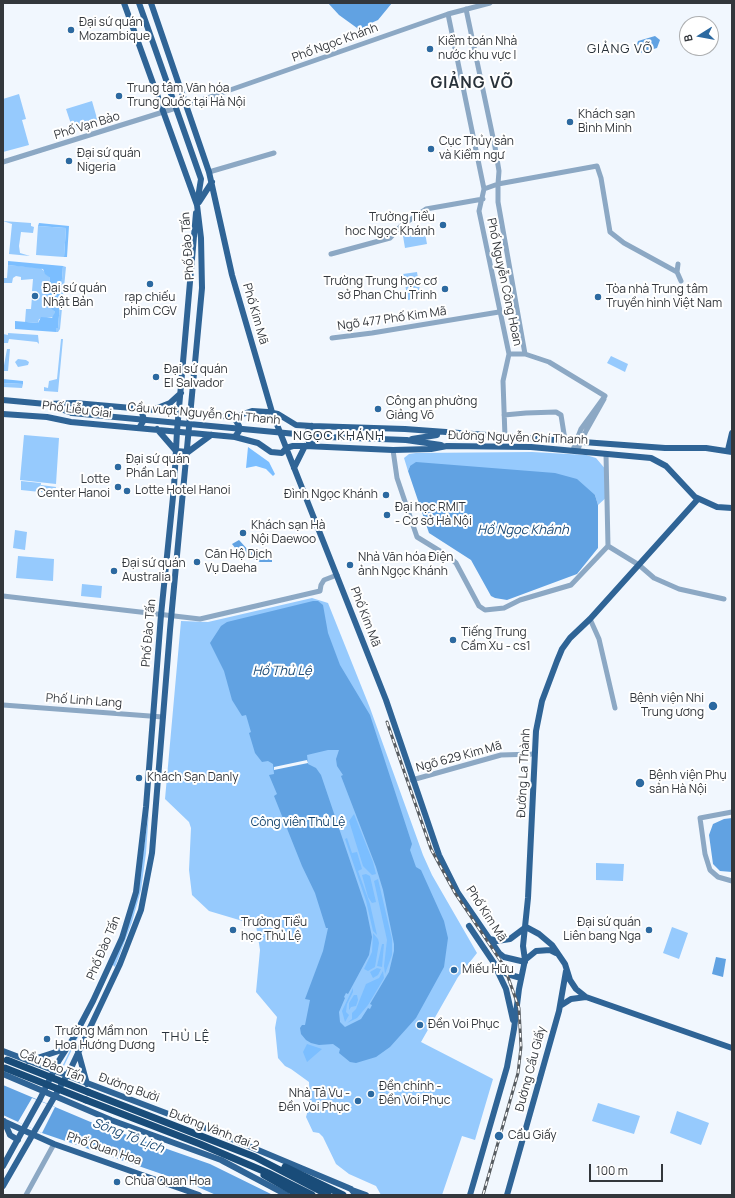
<!DOCTYPE html>
<meta charset="utf-8">
<style>
body{margin:0}
#map{position:relative;width:735px;height:1198px;overflow:hidden;background:#f1f7fe;font-family:Manrope,sans-serif}
canvas{display:block}
.frame{position:absolute;inset:0;border:4px solid #33373c;pointer-events:none}
.north{position:absolute;left:679px;top:16px;width:40px;height:40px;box-sizing:border-box;background:#fff;border:1px solid #adafb1;border-radius:50%;rotate:259deg;font-size:11px;font-weight:700;line-height:16px;text-align:center;color:#33373c}
.north::after{content:'';display:block;margin:auto;width:14px;height:18px;background:#2c69a0;clip-path:polygon(50% 0,100% 100%,50% 72%,0 100%)}
.scale{position:absolute;left:589px;top:1164px;width:74px;height:18px;box-sizing:border-box;border:2px solid #33373c;border-top:0;padding-left:5px;font-size:12px;line-height:14px;white-space:nowrap;color:#33373c;-webkit-text-stroke:3px #fff;paint-order:stroke}
</style>
<div id="map">
<canvas width="735" height="1198"></canvas>
<div class="frame"></div>
<div class="north">B</div>
<div class="scale">100 m</div>
</div>
<script>
const context = document.querySelector('canvas').getContext('2d');
context.lineJoin = 'round';
function fillPath(path, color) { context.fillStyle = color; context.fill(path, 'evenodd'); }
const toPath = rows => new Path2D(rows.map(r => 'M' + r).join(''));
function strokePath(path, color, width, dash) { context.strokeStyle = color; context.lineWidth = width; context.lineCap = dash ? 'butt' : 'round'; context.setLineDash(dash || []); context.stroke(path); }
function label(font, color, halo, rows, align = 'center') {
  context.font = font + ' Manrope,sans-serif'; context.lineWidth = 4; context.setLineDash([]); context.textBaseline = 'middle'; context.strokeStyle = halo; context.fillStyle = color; for (const [text, x, y, turn = 0] of rows) {
    context.save(); context.translate(x, y); context.rotate((+turn || 0) * Math.PI / 180); context.textAlign = isNaN(turn) ? turn : align; if (halo) context.strokeText(text, 0, 0); context.fillText(text, 0, 0); context.restore();
  }
}
fillPath(toPath([
 [19,94,26,119,22,120,29,145,3,152,3,99],
 [92,101,98,122,73,130,66,109],
 [3,221,31,223,31,226,34,227,33,233,21,232,19,246,20,253,30,256,9,254,12,224],
 [38,226,66,228,64,257,36,255],
 [425,233,427,244,405,248,403,236],
 [8,265,41,268,50,278,49,286,50,305,55,312,54,317,39,319,38,323,25,322,26,309,31,309,32,297,36,297,37,292,32,291,33,279,21,280,21,277,16,276,13,278,12,283,3,283,3,278,7,278],
 [63,266,66,267,60,329,58,332,56,332,56,328,58,328],
 [417,272,421,297,408,300,403,274],
 [8,333,38,335,39,344,37,342,9,339,8,343,3,343,3,334,8,335],
 [61,339,63,339,58,392,44,391,44,387,48,388,49,381,57,379],
 [7,349,10,349,8,371,3,371],
 [611,356,628,364,625,372,607,363],
 [18,359,26,360,29,362,28,365,18,367,15,362],
 [3,383,23,384,22,388,3,387],
 [24,435,59,438,56,484,20,480],
 [532,452,586,455,596,458,607,471,608,496,598,505,595,495,410,466,408,471,404,458,409,454,416,453],
 [21,481,41,483,40,492,21,490],
 [41,485,56,487,55,493,41,492],
 [15,530,27,532,25,550,13,548],
 [18,556,54,559,53,581,16,578],
 [82,584,102,586,101,598,81,596],
 [312,598,328,603,370,708,423,855,432,875,477,953,458,977,421,1042,493,1079,475,1140,462,1136,442,1195,381,1195,376,1186,349,1174,336,1164,323,1137,319,1133,313,1132,306,1117,310,1103,309,1082,291,1069,285,1066,278,1058,275,1028,277,1017,256,992,260,950,256,925,209,911,192,895,189,870,191,828,189,822,165,799,181,621,208,622],
 [149,811,146,853,141,890,132,922,115,967,112,964,138,890],
 [596,863,624,864,623,881,596,880],
 [672,927,688,933,679,959,663,953],
 [105,977,107,977,63,1068,61,1069],
 [598,1103,640,1116,634,1134,592,1121],
 [677,1111,709,1123,701,1145,670,1133]
]), '#96cafd');
fillPath(toPath([
 [39,223,69,226,67,257,64,257,66,228,38,226],
 [8,261,63,266,58,328,56,328,56,332,15,329,15,321,38,323,41,317,52,318,55,312,50,307,48,292,50,278,45,274,43,269,8,265],
 [3,379,23,381,23,384,3,383],
 [248,447,269,462,275,474,273,476,266,469,256,466,246,468],
 [354,814,373,862,376,874,372,875,363,866,349,821],
 [347,838,352,853,357,852,362,869,358,871,370,904,377,935,373,931,366,901,345,839],
 [366,874,370,876,376,902,372,903,368,897,362,875],
 [378,879,392,939,392,955,385,974,384,966,387,940,374,881],
 [373,933,378,939,379,943,375,967,368,971,364,969,372,952],
 [382,944,384,944,382,967,377,966],
 [377,968,381,969,378,975,373,978,370,972],
 [383,971,384,978,368,1005,357,1018,347,1023,352,1019,352,1013,356,1009,366,984,379,978],
 [353,988,353,992,347,1004,346,1012,349,1015,345,1022,342,1011],
 [354,995,357,995,358,1000,356,1006,351,1007,349,1010,349,1003],
 [307,1044,322,1049,307,1062,303,1052]
]), '#7bbeff');
fillPath(toPath([
 [328,3,392,3,378,20,369,24,367,31,360,34,357,28,339,15],
 [655,36,660,40,657,48,640,53,636,47,638,41],
 [416,462,555,473,577,479,595,495,598,505,598,548,577,574,507,600,495,598,491,596,471,560,429,533,408,471,410,466],
 [239,540,249,551,261,555,272,555,272,562,260,562,240,554,232,544],
 [313,601,318,601,323,605,328,633,340,665,370,715,412,844,410,850,416,867,421,870,444,921,448,938,444,967,416,1018,390,1047,376,1057,356,1063,350,1062,339,1053,340,1049,333,1044,319,1045,311,1043,306,1040,301,1034,300,1028,302,1025,305,1025,310,1000,305,999,323,951,328,928,326,928,315,893,302,866,274,796,277,794,269,775,274,774,273,764,268,761,262,762,255,753,249,733,251,732,246,715,242,716,232,700,224,671,210,643,221,626,227,622],
 [328,750,339,750,336,759,337,766,343,775,341,776,376,867,383,890,394,944,394,951,389,972,370,1004,372,1005,370,1009,368,1008,361,1019,345,1027,340,1022,339,1012,345,998,344,997,346,993,348,994,369,955,372,937,366,908,321,775,316,768,308,764,307,755],
 [732,818,732,872,720,871,713,864,709,835,713,824,724,819],
 [716,957,726,959,723,977,712,974],
 [3,1085,93,1123,210,1164,273,1195,216,1195,191,1184,42,1133,3,1115]
]), '#61a2e2');
fillPath(toPath([
 [307,760,308,763,274,770,274,767],
 [32,1098,55,1107,42,1133,18,1122]
]), '#f1f7fe');
strokePath(toPath([
 [466,9,495,147,499,171,498,184,597,166,601,178,610,232,624,243,677,272,681,281],
 [448,14,484,189,479,211,509,354,503,381,505,437],
 [187,105,448,14,490,3],
 [3,162,176,108],
 [209,172,274,153],
 [484,189,498,184,498,202,525,354],
 [331,254,390,238,401,226,426,209,483,199],
 [677,272,678,264],
 [332,338,372,333,499,312],
 [509,354,525,354,549,362,605,396],
 [465,402,470,402],
 [504,415,526,413,556,412,561,415,565,440],
 [393,450,397,478,417,537,448,556,456,563,479,606,485,610,504,608,520,600,571,585,608,546,606,454],
 [573,450,581,429,605,396],
 [577,451,586,431,604,399],
 [608,546,639,565,654,578,679,589,724,599],
 [3,596,200,619,320,591,321,585,324,580,337,575],
 [590,619,599,639,615,708],
 [3,705,163,717],
 [412,780,501,755,534,754],
 [732,812,700,818,705,854,710,870,718,877,732,881],
 [26,1195,54,1144]
]), '#8ca8c4', 5);
strokePath(toPath([
 [139,3,201,179,197,204],
 [151,3,209,172,232,275,272,412,386,700,439,855,458,893,499,953,504,957,525,962],
 [199,202,212,182],
 [3,400,46,404,75,403,234,417,252,411,268,412,278,414,296,425,312,426,405,429,665,448,706,448,732,452],
 [49,405,72,413],
 [155,409,170,403,181,393],
 [3,414,47,417,71,422,235,437,258,443,271,452,282,453,286,448,293,446,305,446,393,450,431,449,447,446,531,447,651,458,666,466,695,497,717,507,732,508],
 [234,417,239,426,239,431,235,437],
 [312,426,306,433,309,442,315,446],
 [139,428,144,420,141,409],
 [157,429,176,451,188,452,211,435],
 [412,439,437,435],
 [406,440,441,445],
 [728,450,732,433],
 [294,468,305,446],
 [469,926,496,966,507,974,521,978],
 [526,927,539,934,552,945,565,964,570,980,576,989,586,997],
 [490,939,497,941,510,939,526,927],
 [525,960,523,946,528,898,536,731,542,701,557,661,562,649,570,638,590,619,698,499],
 [496,968,506,989,513,1020],
 [560,1006,571,999,586,997,732,1048],
 [3,1051,208,1129,344,1186,351,1189,356,1195],
 [78,1051,87,1084],
 [28,1061,65,1049],
 [3,1074,111,1120,221,1160,287,1195],
 [3,1121,54,1144,199,1195],
 [4,1121,10,1135,18,1140],
 [3,1166,40,1099,58,1062,74,1037,93,1001,122,938,136,892,146,807,161,615,174,487,177,431,196,213],
 [3,1186,71,1068,120,964,141,910,152,853,170,630,202,288,201,238,197,205,124,3],
 [352,1190,366,1195],
 [470,1195,507,1067,514,1029,519,989,525,960,536,951,550,950,556,953],
 [507,1195,559,1011,566,971]
]), '#2f6496', 6);
strokePath(toPath([
 [88,1092,255,1157,328,1195],
 [86,1100,200,1144,268,1173,312,1195],
 [285,1167,343,1195],
 [264,1175,299,1195]
]), '#194c79', 7);
const rail = toPath([
 [387,722,431,849,455,893,504,966,519,1008,521,1047,518,1073,483,1195]
]);
strokePath(rail, '#575c61', 3);
strokePath(rail, '#fff', 1.5, [4.5]);
strokePath(toPath([
 [72,413,328,437,406,440]
]), '#2f6496', 6);
strokePath(toPath([
 [7,1060,88,1092],
 [5,1068,86,1100]
]), '#194c79', 7);
for (const [x, y, r, color] of [
 [71,30,4,"#2c69a0"],
 [430,49,4,"#2c69a0"],
 [119,96,4,"#2c69a0"],
 [570,122,4,"#2c69a0"],
 [431,149,4,"#2c69a0"],
 [69,161,4,"#2c69a0"],
 [443,225,4,"#2c69a0"],
 [150,284,4,"#2c69a0"],
 [445,289,4,"#2c69a0"],
 [35,296,4,"#2c69a0"],
 [598,297,4,"#2c69a0"],
 [156,377,4,"#2c69a0"],
 [378,409,4,"#2c69a0"],
 [118,467,4,"#2c69a0"],
 [118,487,4,"#2c69a0"],
 [127,491,4,"#2c69a0"],
 [386,495,4,"#2c69a0"],
 [387,515,4,"#2c69a0"],
 [243,533,4,"#2c69a0"],
 [197,562,4,"#2c69a0"],
 [350,565,4,"#2c69a0"],
 [114,571,4,"#2c69a0"],
 [453,640,4,"#2c69a0"],
 [713,706,5,"#2c69a0"],
 [139,778,4,"#2c69a0"],
 [640,783,5,"#2c69a0"],
 [233,930,4,"#2c69a0"],
 [649,930,4,"#2c69a0"],
 [454,970,4,"#2c69a0"],
 [420,1025,4,"#2c69a0"],
 [47,1039,4,"#2c69a0"],
 [371,1094,4,"#2c69a0"],
 [358,1101,4,"#2c69a0"],
 [499,1136,5,"#2c69a0"],
 [117,1182,4,"#2c69a0"]
]) { const dot = new Path2D(); dot.arc(x, y, r, 0, 2 * Math.PI); context.fillStyle = color; context.fill(dot); strokePath(dot, '#fff', 1.5); }
label('12px', '#33373c', '#fff', [
 ["Đại sứ quán",79,23],
 ["Mozambique",79,37],
 ["Kiểm toán Nhà",438,42],
 ["nước khu vực I",438,56],
 ["Trung tâm Văn hóa",127,89],
 ["Trung Quốc tại Hà Nội",127,103],
 ["Khách sạn",578,115],
 ["Bình Minh",578,129],
 ["Cục Thủy sản",439,142],
 ["và Kiểm ngư",439,156],
 ["Đại sứ quán",77,154],
 ["Nigeria",77,168],
 ["Trường Tiểu",435,218,"right"],
 ["hoc Ngọc Khánh",435,232,"right"],
 ["Trường Trung học cơ",437,282,"right"],
 ["sở Phan Chu Trinh",437,296,"right"],
 ["Đại sứ quán",43,289],
 ["Nhật Bản",43,303],
 ["Tòa nhà Trung tâm",606,290],
 ["Truyền hình Việt Nam",606,304],
 ["rạp chiếu",150,298,"center"],
 ["phim CGV",150,312,"center"],
 ["Đại sứ quán",164,370],
 ["El Salvador",164,384],
 ["Công an phường",386,402],
 ["Giảng Võ",386,416],
 ["Đại sứ quán",126,460],
 ["Phần Lan",126,474],
 ["Lotte",110,480,"right"],
 ["Center Hanoi",110,494,"right"],
 ["Lotte Hotel Hanoi",135,491],
 ["Đình Ngọc Khánh",378,495,"right"],
 ["Đại học RMIT",395,508],
 ["- Cơ sở Hà Nội",395,522],
 ["Khách sạn Hà",251,526],
 ["Nội Daewoo",251,540],
 ["Căn Hộ Dịch",205,555],
 ["Vụ Daeha",205,569],
 ["Nhà Văn hóa Điện",358,558],
 ["ảnh Ngọc Khánh",358,572],
 ["Đại sứ quán",122,564],
 ["Australia",122,578],
 ["Tiếng Trung",461,633],
 ["Cầm Xu - cs1",461,647],
 ["Bệnh viện Nhi",704,699,"right"],
 ["Trung ương",704,713,"right"],
 ["Bệnh viện Phụ",649,776],
 ["sản Hà Nội",649,790],
 ["Khách Sạn Danly",147,778],
 ["Trường Tiểu",241,923],
 ["học Thủ Lệ",241,937],
 ["Đại sứ quán",641,923,"right"],
 ["Liên bang Nga",641,937,"right"],
 ["Miếu Hữu",462,970],
 ["Đền Voi Phục",428,1025],
 ["Trường Mầm non",55,1032],
 ["Hoa Hướng Dương",55,1046],
 ["Đền chính -",379,1087],
 ["Đền Voi Phục",379,1101],
 ["Nhà Tả Vu -",350,1094,"right"],
 ["Đền Voi Phục",350,1108,"right"],
 ["Cầu Giấy",508,1136],
 ["Chùa Quan Hoa",125,1182]
], 'left');
label('12px', '#33373c', '#fff', [
 ["Phố Ngọc Khánh",335,43,-20],
 ["Phố Vạn Bảo",87,126,-17],
 ["Phố Đào Tấn",188,246,-94],
 ["Phố Nguyễn Công Hoan",504,282,78],
 ["Phố Kim Mã",255,314,74],
 ["Ngõ 477 Phố Kim Mã",392,319,-8],
 ["Phố Liễu Giai",77,410,7],
 ["Cầu vượt Nguyễn Chí Thanh",204,414,5],
 ["Đường Nguyễn Chí Thanh",518,438,2],
 ["Phố Kim Mã",365,617,69],
 ["Phố Đào Tấn",149,633,-85],
 ["Phố Linh Lang",84,701,4],
 ["Ngõ 629 Kim Mã",459,757,-15],
 ["Đường La Thành",524,773,-87],
 ["Phố Kim Mã",486,914,57],
 ["Phố Đào Tấn",104,948,-67],
 ["Cầu Đào Tấn",52,1066,22],
 ["Đường Cầu Giấy",531,1069,-75],
 ["Đường Bưởi",129,1088,20],
 ["Đường Vành đai 2",214,1130,21],
 ["Phố Quan Hoa",104,1149,19]
]);
label('12px', '#13436c', '#fff', [
 ["Công viên Thủ Lệ",298,823]
]);
context.letterSpacing = '1px';
label('13px', '#29323a', '#fff', [
 ["GIẢNG VÕ",620,49],
 ["NGỌC KHÁNH",339,436],
 ["THỦ LỆ",186,1037]
]);
context.letterSpacing = '0px';
label('italic 13px', '#1c4b75', '#fff', [
 ["Hồ Ngọc Khánh",523,530],
 ["Hồ Thủ Lệ",282,671],
 ["Sông Tô Lịch",128,1136,21]
]);
context.letterSpacing = '1px';
label('bold 16px', '#29323a', '#fff', [
 ["GIẢNG VÕ",472,84]
]);
context.letterSpacing = '0px';
</script>
